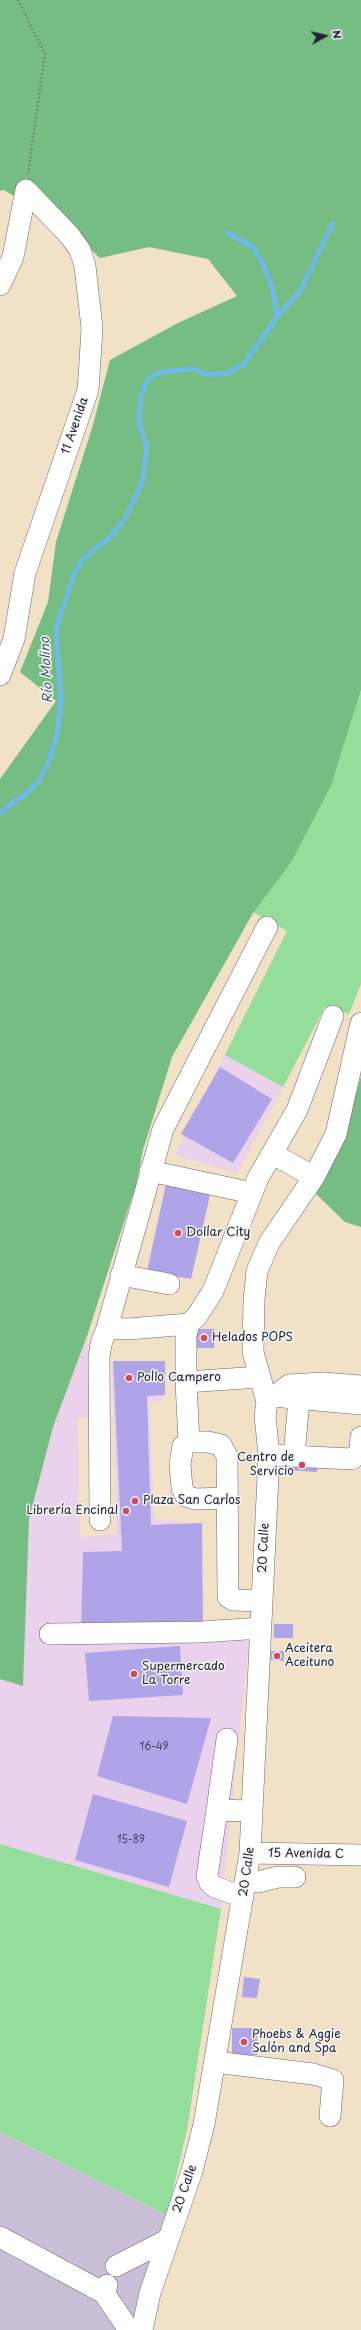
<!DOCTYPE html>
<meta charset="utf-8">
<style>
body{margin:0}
#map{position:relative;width:361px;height:2330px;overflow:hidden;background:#f1e1c6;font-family:"Playpen Sans",sans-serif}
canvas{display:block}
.north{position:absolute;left:305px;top:16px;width:40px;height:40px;-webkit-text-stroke:3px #f6f6f2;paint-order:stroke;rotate:82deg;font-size:11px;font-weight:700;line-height:16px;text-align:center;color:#22223b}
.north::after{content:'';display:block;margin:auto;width:14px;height:18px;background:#22223b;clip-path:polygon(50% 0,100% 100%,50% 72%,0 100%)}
</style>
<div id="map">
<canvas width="361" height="2330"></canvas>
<div class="north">N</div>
</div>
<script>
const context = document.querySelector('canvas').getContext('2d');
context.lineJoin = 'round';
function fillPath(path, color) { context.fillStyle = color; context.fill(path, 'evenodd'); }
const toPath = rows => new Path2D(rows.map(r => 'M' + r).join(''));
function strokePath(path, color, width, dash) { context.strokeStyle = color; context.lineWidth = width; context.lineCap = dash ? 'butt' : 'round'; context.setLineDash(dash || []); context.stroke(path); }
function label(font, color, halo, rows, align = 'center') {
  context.font = font + ' "Playpen Sans",sans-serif'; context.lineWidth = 3; context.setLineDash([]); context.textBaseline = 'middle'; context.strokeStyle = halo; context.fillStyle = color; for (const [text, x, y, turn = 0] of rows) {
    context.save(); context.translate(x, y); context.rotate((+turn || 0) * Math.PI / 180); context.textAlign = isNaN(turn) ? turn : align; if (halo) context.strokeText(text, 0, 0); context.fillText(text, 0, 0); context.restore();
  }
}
fillPath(toPath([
 [225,1055,283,1087,237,1173,175,1155],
 [87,1336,93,1417,78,1419,80,1537,117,1534,112,1366,162,1365,162,1401,149,1402,154,1519,201,1524,202,1626,251,1622,221,1909,0,1844,0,1679,23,1686,29,1520,53,1427]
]), '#ead1ec');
fillPath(toPath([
 [0,2132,167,2215,133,2330,0,2330]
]), '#cabfd6');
fillPath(toPath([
 [361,690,361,984,349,1014,325,1007,283,1087,225,1055,287,931,253,912,292,861,331,786],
 [0,1844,221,1909,187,2130,167,2215,0,2132]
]), '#92de9a');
fillPath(toPath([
 [0,0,361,0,361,690,331,786,292,861,253,913,172,1057,143,1150,136,1185,87,1336,53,1427,29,1519,23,1686,0,1679,0,779,56,701,20,672,48,602,56,542,93,425,110,360,178,323,237,296,208,259,149,247,100,258,73,233,4,190,0,191],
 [361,1076,361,1227,345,1222,314,1192,339,1152]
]), '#75bd82');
strokePath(toPath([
 [228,233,253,247,263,264,273,290,277,317],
 [0,814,13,802,25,795,40,779,49,761,57,734,61,702,56,631,58,622,75,572,83,559,109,538,124,520,142,484,147,447,140,427,139,417,141,398,146,382,155,374,169,371,192,369,210,375,227,373,243,365,277,317,300,291,333,223]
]), '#6dbae7', 5);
fillPath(toPath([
 [220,1067,272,1099,233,1163,181,1134],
 [166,1184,210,1195,191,1279,147,1271],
 [192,1329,215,1329,214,1348,193,1348],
 [113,1361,165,1361,165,1395,147,1396,151,1525,202,1523,203,1626,81,1630,83,1552,122,1551],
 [288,1457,318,1459,317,1472,287,1470],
 [274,1624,293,1624,293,1638,274,1638],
 [180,1646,183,1695,89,1701,85,1653],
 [271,1651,284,1651,284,1661,270,1660],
 [113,1716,211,1718,187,1804,97,1776],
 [93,1794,187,1821,169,1887,75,1860],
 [244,1977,260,1979,257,1998,242,1997],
 [232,2028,257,2028,257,2055,232,2055]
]), '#afa4e8');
const minor = toPath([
 [0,285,13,257,26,190],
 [0,675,14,639,25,573,88,390,90,361,92,328,85,266,80,250,70,236,26,190],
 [273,1154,314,1177],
 [150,1171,252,1193],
 [121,1275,169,1284],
 [107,1328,163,1129,267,927],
 [260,1377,186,1382,186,1335,189,1324,197,1316,213,1291,258,1178,297,1110,333,1016],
 [186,1382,189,1442],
 [272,1396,361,1404],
 [267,1402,289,1385,324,1383,361,1386],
 [269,1455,352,1459,360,1452,361,1437],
 [294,1456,299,1399],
 [227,1498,195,1499,186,1496,182,1488,180,1464,183,1446,189,1442,208,1442,221,1445,227,1456,228,1597,233,1600,262,1601],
 [100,1520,99,1357,101,1344,107,1328,128,1329,189,1324],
 [50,1634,201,1632,261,1628],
 [227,1739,217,1810,252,1811],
 [217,1810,207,1876,210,1883,215,1887,243,1897],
 [250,1853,361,1855],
 [246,1881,258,1882,278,1877,295,1877],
 [215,2062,313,2074,333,2080,330,2116],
 [0,2237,104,2293],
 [116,2266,167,2240],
 [107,2285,104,2293,129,2330],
 [142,2330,150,2293,192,2171,204,2124,250,1853,269,1455,265,1416,267,1402,253,1352,254,1300,257,1271,269,1243,314,1177,336,1134,361,1023]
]);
strokePath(minor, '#6a656c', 22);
strokePath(toPath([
 [18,0,45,54,28,173]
]), '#6a656c', 2.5, [1, 3]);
strokePath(minor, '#fff', 21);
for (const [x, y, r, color] of [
 [178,1233,4,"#d1495b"],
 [204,1338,4,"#d1495b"],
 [129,1378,4,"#d1495b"],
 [302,1465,4,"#d1495b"],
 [135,1501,4,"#d1495b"],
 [126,1511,4,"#d1495b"],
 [277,1656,4,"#d1495b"],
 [134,1674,4,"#d1495b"],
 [244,2042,4,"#d1495b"]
]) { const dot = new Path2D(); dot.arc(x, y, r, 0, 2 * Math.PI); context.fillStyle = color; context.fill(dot); strokePath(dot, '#f6f6f2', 1.5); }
label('10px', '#454266', null, [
 ["16-49",154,1747],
 ["15-89",131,1840]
]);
label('12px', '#22223b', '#f6f6f2', [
 ["11 Avenida",75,426,-71],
 ["20 Calle",264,1548,-87],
 ["15 Avenida C",306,1854,1],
 ["20 Calle",247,1872,-82],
 ["20 Calle",185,2189,-71]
]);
label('12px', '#22223b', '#f6f6f2', [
 ["Dollar City",186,1233],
 ["Helados POPS",212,1338],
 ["Pollo Campero",137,1378],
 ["Centro de",294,1458,"right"],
 ["Servicio",294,1472,"right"],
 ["Plaza San Carlos",143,1501],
 ["Librería Encinal",118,1511,"right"],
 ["Aceitera",285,1649],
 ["Aceituno",285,1663],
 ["Supermercado",142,1667],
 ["La Torre",142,1681],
 ["Phoebs & Aggie",252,2035],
 ["Salón and Spa",252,2049]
], 'left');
label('italic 13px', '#3c5777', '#f6f6f2', [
 ["Río Molino",47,670,-93]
]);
</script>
